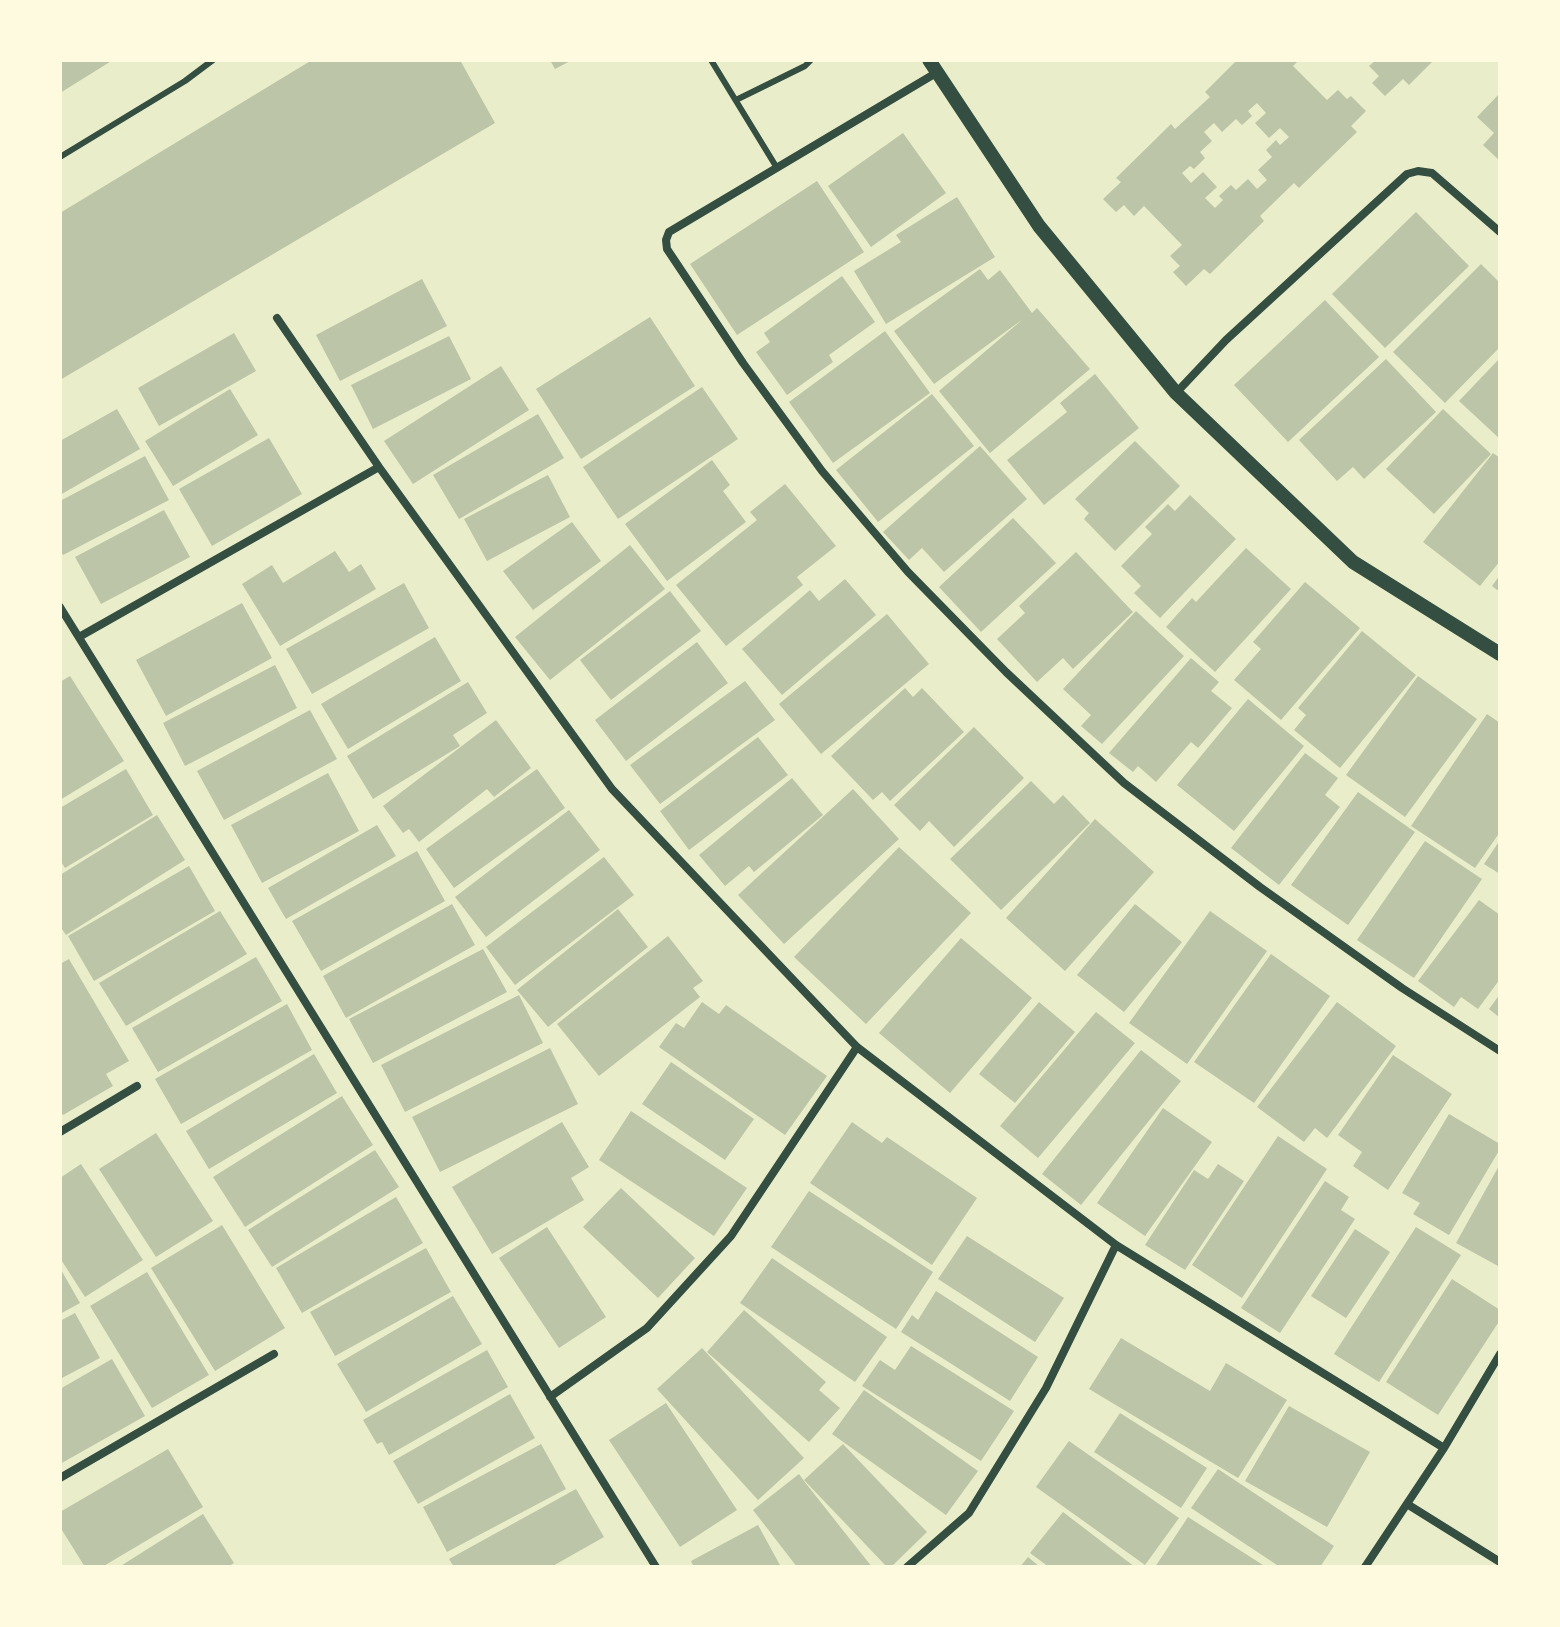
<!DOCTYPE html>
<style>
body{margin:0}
#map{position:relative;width:1560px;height:1627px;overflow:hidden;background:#e9edc9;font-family:"Archivo Narrow",sans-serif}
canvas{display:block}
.frame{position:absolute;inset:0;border:62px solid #fefae0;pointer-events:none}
</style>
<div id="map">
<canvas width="1560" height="1627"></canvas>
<div class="frame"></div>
</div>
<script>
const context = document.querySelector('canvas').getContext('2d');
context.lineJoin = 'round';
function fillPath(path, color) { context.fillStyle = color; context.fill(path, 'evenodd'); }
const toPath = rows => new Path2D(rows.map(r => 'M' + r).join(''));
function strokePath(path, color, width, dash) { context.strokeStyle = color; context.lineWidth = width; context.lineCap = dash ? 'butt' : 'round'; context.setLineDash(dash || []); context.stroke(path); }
fillPath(toPath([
 [60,60,113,60,60,93],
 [312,60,460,60,495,123,60,380,60,213],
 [550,60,572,60,555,69],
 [1237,60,1299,60,1293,66,1327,100,1338,90,1347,99,1351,96,1366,111,1351,126,1357,132,1299,188,1294,183,1260,216,1264,221,1210,274,1204,269,1186,286,1173,272,1180,266,1170,256,1182,245,1144,206,1134,216,1124,205,1116,212,1103,199,1121,182,1116,178,1171,124,1175,129,1210,97,1205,92],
 [1257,103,1266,113,1255,123,1269,138,1280,128,1289,137,1280,145,1276,140,1266,150,1272,157,1258,170,1267,180,1257,189,1248,179,1236,190,1231,185,1219,196,1223,200,1215,208,1205,198,1217,187,1203,172,1191,183,1182,173,1190,166,1194,169,1205,158,1200,152,1212,141,1204,132,1214,123,1222,132,1236,119,1242,125,1252,116,1248,111],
 [1376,60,1434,60,1409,85,1403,79,1385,96,1372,83,1379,76,1369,66],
 [1500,93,1500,161,1483,145,1494,133,1477,117],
 [903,133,946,193,871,247,828,186],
 [817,181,864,252,737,335,690,264],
 [957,197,995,257,886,324,854,271,901,242,896,235],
 [1416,212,1469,266,1385,348,1332,294],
 [1481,264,1500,283,1500,347,1445,403,1393,352],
 [980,269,988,280,1000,270,1032,313,1037,308,1090,369,990,453,939,391,1023,319,934,384,894,331],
 [842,276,875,322,829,355,833,362,787,395,756,352,770,342,764,333],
 [422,279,447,326,340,381,316,335],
 [1325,300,1379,357,1288,442,1234,385],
 [650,317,695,386,581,459,536,389],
 [885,331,930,393,833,463,789,402],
 [234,333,256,371,159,426,138,388],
 [449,336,471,379,373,429,351,385],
 [1500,358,1500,439,1459,401],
 [1386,359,1436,412,1364,479,1353,467,1337,481,1299,440],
 [501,366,529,410,413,484,384,441],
 [1095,374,1139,428,1044,505,1007,460,1067,412,1060,403],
 [702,387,738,439,618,519,583,467],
 [230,389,258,435,173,486,145,441],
 [932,394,974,446,878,522,836,470],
 [117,409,140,449,60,495,60,441],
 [1443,409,1491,454,1434,514,1386,469],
 [538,414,564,458,459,519,433,475],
 [269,438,302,494,212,546,179,489],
 [1135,441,1180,486,1115,551,1084,519,1089,513,1075,499],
 [980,446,1027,499,944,572,922,548,909,560,883,532],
 [1493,453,1500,458,1500,561,1480,586,1423,542],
 [145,456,169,500,63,555,60,549,60,501],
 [712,460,730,485,723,491,746,522,667,581,625,524],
 [548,475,570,517,487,561,464,519],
 [785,484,836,546,797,577,803,585,726,646,676,585,757,520,750,512],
 [1190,495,1236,539,1160,618,1134,593,1141,586,1121,566,1152,534,1145,527,1168,504,1175,511],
 [164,510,190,557,101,604,75,557],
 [1013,518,1056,563,981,632,939,587],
 [572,522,601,561,533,610,503,571],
 [630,545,665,589,550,680,515,637],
 [1246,548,1291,589,1215,672,1166,627,1192,598,1196,602],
 [335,551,349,572,361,564,376,589,280,646,242,584,272,565,283,583],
 [1076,552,1133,612,1073,669,1063,658,1037,682,997,639,1025,613,1019,606],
 [1500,575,1500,592,1492,586],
 [845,579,876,615,782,695,742,649,810,590,819,601],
 [1305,582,1360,628,1281,720,1234,680,1261,649,1253,642],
 [404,583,429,628,312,694,286,649],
 [670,591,701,631,611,700,580,660],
 [242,603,272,658,166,716,136,660],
 [1136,611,1184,656,1102,744,1081,726,1091,715,1063,689],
 [887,614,929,664,821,754,779,704],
 [1362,631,1416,675,1340,768,1294,730,1306,715,1298,708],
 [435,637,461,681,348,749,321,704],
 [697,642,728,683,626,761,595,720],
 [1191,658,1219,682,1211,691,1232,708,1198,748,1191,742,1156,782,1138,766,1133,772,1109,753],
 [275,665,297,708,185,766,163,723],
 [70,676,124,761,60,800,60,682],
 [1418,676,1477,719,1405,817,1346,775],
 [745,681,775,720,660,804,630,765],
 [468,682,487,713,453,735,460,746,373,799,347,756],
 [905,688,913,697,922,688,964,732,890,801,882,792,873,800,831,756],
 [1248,699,1304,746,1234,831,1177,785],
 [310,710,337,759,224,820,197,771],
 [1487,714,1500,723,1500,832,1475,868,1411,826],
 [496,720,531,768,494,797,487,789,419,842,409,829,403,833,383,806],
 [974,727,1024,778,954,847,929,821,920,831,894,805],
 [758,737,788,775,689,850,660,811],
 [1305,753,1338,778,1325,795,1340,807,1279,885,1231,848],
 [126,769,153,815,65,868,60,860,60,808],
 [537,769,565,808,454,888,426,849],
 [328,773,359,831,262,883,231,825],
 [792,778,823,815,754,872,749,866,725,886,699,855],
 [1031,781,1054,804,1063,795,1090,823,1001,910,950,859],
 [853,789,899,839,784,944,738,895],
 [1358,792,1415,832,1348,925,1291,885],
 [569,810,600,850,486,937,455,897],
 [157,815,185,860,66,935,60,926,60,875],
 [1095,819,1154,872,1065,971,1006,918],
 [377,825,396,856,286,919,268,888],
 [1500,840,1500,874,1484,864],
 [1425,841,1482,879,1414,978,1357,940],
 [899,847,971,913,866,1024,794,957],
 [417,851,445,901,321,971,292,921],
 [604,857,634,895,515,985,486,947],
 [189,866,215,911,94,981,68,936],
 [1479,900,1500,915,1500,979,1478,1009,1461,997,1454,1007,1418,981],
 [452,904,475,945,346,1018,323,976],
 [1135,904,1182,942,1124,1012,1077,975],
 [618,909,648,947,548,1027,517,990],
 [220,911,247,954,126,1026,99,983],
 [1210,911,1267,951,1187,1064,1129,1023],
 [668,936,703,981,693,988,700,997,599,1076,557,1024],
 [961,938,1032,998,950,1093,879,1033],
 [483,949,507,992,373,1063,349,1019],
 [1271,954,1330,996,1254,1103,1194,1062],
 [256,957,282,1001,158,1072,132,1028],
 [69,959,129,1061,106,1074,113,1086,63,1115,60,1111,60,964],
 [1500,994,1500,1018,1489,1009],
 [519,995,543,1043,405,1112,381,1065],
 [702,1002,719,1014,726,1005,827,1076,785,1135,659,1047,676,1023,684,1028],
 [1039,1002,1075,1032,1015,1103,979,1074],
 [1337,1002,1396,1046,1327,1138,1315,1128,1304,1142,1257,1107],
 [287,1004,312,1050,181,1124,155,1079],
 [1096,1012,1135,1043,1038,1158,1000,1126],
 [550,1048,578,1104,440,1172,412,1117],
 [1141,1050,1181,1081,1081,1205,1042,1174],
 [314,1054,337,1093,209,1169,186,1131],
 [1393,1055,1452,1094,1388,1190,1353,1166,1362,1152,1338,1135],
 [671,1062,754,1119,725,1160,642,1104],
 [342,1096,373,1145,245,1227,213,1177],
 [1163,1108,1212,1142,1145,1236,1097,1203],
 [631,1111,747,1188,714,1236,599,1160],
 [1449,1114,1500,1144,1500,1149,1449,1235,1413,1214,1420,1203,1402,1193],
 [562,1122,589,1167,571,1178,584,1200,492,1254,452,1187],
 [852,1122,882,1143,887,1137,977,1198,932,1265,810,1183],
 [156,1133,213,1221,156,1257,99,1169],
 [1278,1136,1327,1169,1242,1298,1192,1265],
 [375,1150,399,1187,272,1267,248,1230],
 [81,1164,143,1260,85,1297,60,1258,60,1178],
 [1218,1164,1244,1181,1185,1270,1145,1245,1194,1170,1208,1179],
 [1500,1164,1500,1267,1456,1243],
 [1325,1181,1349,1197,1341,1210,1355,1219,1280,1333,1241,1308],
 [621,1188,695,1258,658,1298,583,1227],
 [809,1191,933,1272,896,1329,771,1247],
 [396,1197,423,1243,302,1313,276,1268],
 [222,1225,285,1328,215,1371,151,1268],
 [547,1227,606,1317,559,1348,499,1258],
 [1416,1227,1461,1255,1379,1382,1334,1354],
 [1355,1229,1390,1252,1346,1318,1311,1296],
 [967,1236,1064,1298,1035,1342,938,1279],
 [426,1248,451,1292,335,1356,310,1312],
 [772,1258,887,1337,855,1382,740,1303],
 [60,1268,80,1303,60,1314],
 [147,1272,209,1375,152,1408,90,1306],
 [1452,1279,1500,1310,1500,1320,1438,1415,1386,1382],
 [936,1291,1038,1357,1010,1401,901,1332,912,1315,918,1320],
 [453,1296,482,1344,366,1412,337,1364],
 [744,1310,826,1382,819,1390,840,1408,809,1442,707,1352],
 [75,1313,100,1358,60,1379,60,1321],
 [1121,1338,1210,1391,1226,1363,1287,1400,1238,1478,1089,1389],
 [911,1346,1014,1411,981,1461,862,1386,880,1360,895,1370],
 [702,1348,804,1458,758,1500,657,1389],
 [487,1350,508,1387,389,1455,382,1442,377,1444,363,1420],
 [112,1359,145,1416,60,1464,60,1389],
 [864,1390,978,1471,946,1515,832,1434],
 [510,1394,535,1438,418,1504,393,1461],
 [666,1403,737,1510,680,1547,609,1440],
 [1289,1406,1370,1452,1327,1527,1245,1481],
 [1120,1413,1207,1468,1181,1508,1094,1452],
 [1069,1441,1179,1518,1145,1565,1036,1487],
 [541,1444,566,1489,447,1552,423,1507],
 [843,1444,927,1532,891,1567,887,1567,804,1480],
 [168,1449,203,1507,102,1567,85,1567,60,1527,60,1512],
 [1218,1469,1334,1546,1320,1567,1280,1567,1191,1508],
 [799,1474,804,1481,872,1567,797,1567,753,1510],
 [576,1489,604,1537,551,1567,454,1567,449,1559],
 [1063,1512,1135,1567,1049,1567,1030,1553],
 [203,1514,234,1563,227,1567,119,1567],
 [1188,1517,1266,1567,1155,1567],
 [758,1525,781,1567,694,1567,691,1561],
 [1028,1557,1040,1567,1020,1567]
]), '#bcc5a7');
strokePath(toPath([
 [711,60,777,168],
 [736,100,805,66,811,60],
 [60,157,185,81,213,60]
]), '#344e41', 6);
strokePath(toPath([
 [936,73,669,232,666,240,667,249,743,363,822,471,908,572,1006,672,1124,783,1260,887,1402,988,1500,1051],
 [277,318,379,467,612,789,857,1047,1116,1245,1444,1448],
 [1176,393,1226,340,1407,174,1418,171,1432,173,1500,232],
 [60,607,656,1567],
 [79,637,379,467],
 [60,1132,137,1086],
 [550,1397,647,1328,731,1236,857,1047],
 [60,1478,274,1354],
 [1407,1504,1500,1562],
 [907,1567,969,1513,1046,1388,1116,1245],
 [1365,1567,1444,1448,1500,1354]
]), '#344e41', 8);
strokePath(toPath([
 [929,60,1039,226,1176,393,1353,562,1500,654]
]), '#344e41', 14);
</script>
